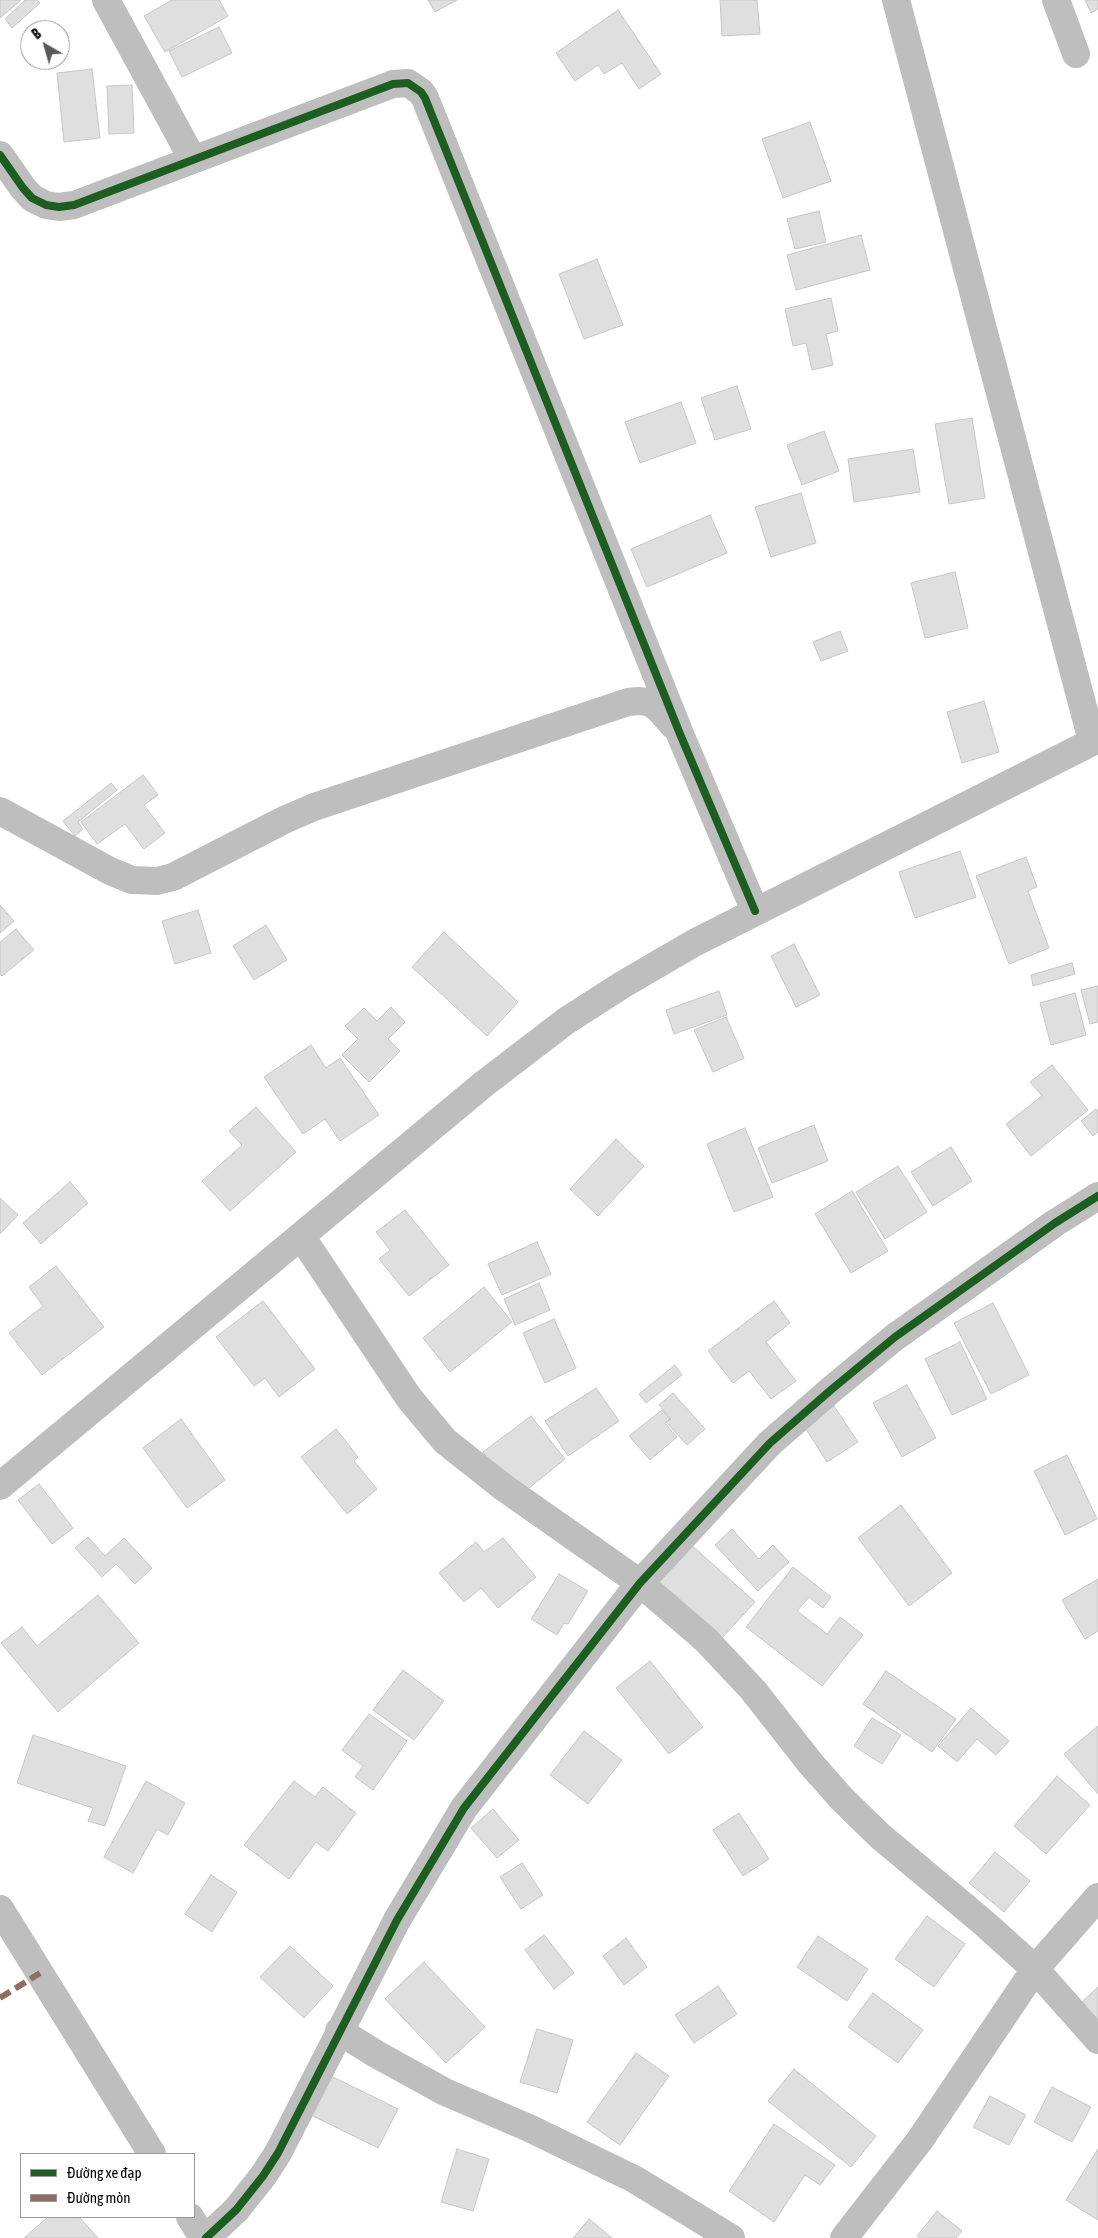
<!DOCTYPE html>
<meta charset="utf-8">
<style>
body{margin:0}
#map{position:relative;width:1098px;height:2238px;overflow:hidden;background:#fff;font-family:"Asap Condensed",sans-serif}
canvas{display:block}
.legend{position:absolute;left:20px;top:2153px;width:175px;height:65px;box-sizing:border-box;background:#fff;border:1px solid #999;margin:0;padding:6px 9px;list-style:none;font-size:15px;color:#000}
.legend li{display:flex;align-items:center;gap:10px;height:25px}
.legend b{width:25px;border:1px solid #999}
.north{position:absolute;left:20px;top:20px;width:50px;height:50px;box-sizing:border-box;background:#fff;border:1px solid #999;border-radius:50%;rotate:322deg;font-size:14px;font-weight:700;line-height:20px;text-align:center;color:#000}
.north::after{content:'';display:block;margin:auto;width:18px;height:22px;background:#595959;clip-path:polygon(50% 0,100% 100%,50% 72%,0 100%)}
</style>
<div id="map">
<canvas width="1098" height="2238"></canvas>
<ul class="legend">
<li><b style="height:6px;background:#1b5e20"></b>Đường xe đạp</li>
<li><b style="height:6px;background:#8d6e63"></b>Đường mòn</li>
</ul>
<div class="north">B</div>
</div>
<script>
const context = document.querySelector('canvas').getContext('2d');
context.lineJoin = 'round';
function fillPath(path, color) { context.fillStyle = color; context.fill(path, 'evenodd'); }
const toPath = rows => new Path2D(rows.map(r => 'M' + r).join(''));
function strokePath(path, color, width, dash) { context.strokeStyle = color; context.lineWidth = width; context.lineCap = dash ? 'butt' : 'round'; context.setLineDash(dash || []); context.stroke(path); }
const building = toPath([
 [0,0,21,0,0,18,0,0],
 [25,0,37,0,40,3,12,28,5,19,25,0],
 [172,0,219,0,228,16,165,52,144,16,172,0],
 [428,0,457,0,435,12,428,0],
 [720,0,757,0,760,34,722,36,720,0],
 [1085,0,1098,0,1098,9,1091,13,1085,0],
 [618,10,661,74,639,89,622,63,604,74,598,65,575,81,556,53,618,10],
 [219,27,232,53,182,77,169,51,219,27],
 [92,69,100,138,64,142,57,73,92,69],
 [132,85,134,133,109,134,107,86,132,85],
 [810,122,831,181,783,198,762,139,810,122],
 [819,211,826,242,795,249,787,219,819,211],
 [861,235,870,270,796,290,787,255,861,235],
 [597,259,623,325,584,339,559,274,597,259],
 [831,298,838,331,826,334,833,365,812,370,806,343,793,346,785,309,831,298],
 [737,386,751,429,715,440,701,398,737,386],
 [681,402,696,443,640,463,625,422,681,402],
 [972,418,985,498,949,504,935,424,972,418],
 [824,431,839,471,802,485,787,445,824,431],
 [913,449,920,492,854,502,848,459,913,449],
 [801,493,816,543,771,557,755,507,801,493],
 [710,515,727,553,647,587,631,549,710,515],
 [955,572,968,628,925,638,911,583,955,572],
 [840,631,848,651,821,661,813,642,840,631],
 [984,701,999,752,962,763,947,712,984,701],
 [143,775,158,795,144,805,165,833,144,849,125,824,97,844,81,822,143,775],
 [111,783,117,790,78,822,83,829,75,836,63,821,111,783],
 [960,851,976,897,915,918,899,872,960,851],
 [1026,857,1037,887,1028,891,1049,948,1009,964,976,876,1026,857],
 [0,905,14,921,0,933,0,905],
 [198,910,211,953,175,964,162,921,198,910],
 [266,925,287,960,254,980,233,946,266,925],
 [16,929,34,950,2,976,0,973,0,942,16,929],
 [444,932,518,1002,487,1036,412,967,444,932],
 [794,944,820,995,796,1007,771,956,794,944],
 [1072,963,1075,974,1033,986,1031,975,1072,963],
 [1098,986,1098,1022,1090,1024,1081,990,1098,986],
 [719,991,727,1015,674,1034,666,1010,719,991],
 [1075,993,1086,1035,1051,1045,1040,1003,1075,993],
 [391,1007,405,1022,388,1039,400,1051,369,1082,342,1055,358,1039,345,1026,364,1008,377,1021,391,1007],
 [726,1017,744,1058,713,1072,694,1030,726,1017],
 [311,1045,326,1068,340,1058,379,1115,340,1141,325,1119,303,1134,264,1077,311,1045],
 [1052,1065,1088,1110,1031,1156,1006,1124,1042,1096,1030,1082,1052,1065],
 [256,1107,296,1152,230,1211,202,1181,242,1145,229,1131,256,1107],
 [1096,1109,1098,1111,1098,1132,1093,1136,1081,1121,1096,1109],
 [814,1125,828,1161,772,1183,758,1148,814,1125],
 [745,1128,773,1197,734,1212,707,1144,745,1128],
 [616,1139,644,1166,598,1216,570,1189,616,1139],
 [951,1147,972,1181,933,1206,911,1172,951,1147],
 [898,1166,927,1212,885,1239,856,1192,898,1166],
 [70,1182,88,1203,41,1244,23,1223,70,1182],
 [852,1191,888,1251,851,1273,815,1214,852,1191],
 [0,1198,18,1215,0,1234,0,1198],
 [405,1210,449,1265,409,1296,379,1259,390,1250,376,1232,405,1210],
 [537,1242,551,1274,502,1295,488,1264,537,1242],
 [56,1266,104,1327,42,1375,9,1333,43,1306,29,1287,56,1266],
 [539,1283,550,1310,515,1325,504,1299,539,1283],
 [484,1287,512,1322,450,1372,423,1338,484,1287],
 [263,1301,315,1369,279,1397,265,1378,254,1386,216,1337,263,1301],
 [774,1301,790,1323,766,1342,796,1381,771,1399,749,1371,733,1383,708,1351,774,1301],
 [993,1303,1029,1375,991,1394,954,1323,993,1303],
 [554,1319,576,1368,545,1383,523,1333,554,1319],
 [960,1342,987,1399,952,1415,925,1359,960,1342],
 [675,1365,682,1375,646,1403,639,1394,675,1365],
 [907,1385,936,1438,902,1457,873,1403,907,1385],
 [596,1388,619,1421,568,1456,545,1421,596,1388],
 [673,1393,705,1429,687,1445,666,1422,671,1419,659,1405,673,1393],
 [834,1406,858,1442,827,1462,804,1426,834,1406],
 [662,1410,670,1419,665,1423,677,1437,650,1460,629,1436,662,1410],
 [531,1416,565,1459,524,1492,500,1476,483,1452,531,1416],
 [181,1419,225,1480,187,1508,143,1448,181,1419],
 [336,1429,358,1457,354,1461,377,1489,347,1514,301,1457,336,1429],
 [1067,1455,1097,1519,1065,1535,1034,1471,1067,1455],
 [39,1484,73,1528,52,1544,18,1500,39,1484],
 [901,1505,952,1573,909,1606,858,1538,901,1505],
 [732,1529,759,1559,773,1545,789,1562,758,1591,715,1545,732,1529],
 [88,1537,105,1556,124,1538,152,1568,135,1584,116,1564,102,1577,75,1548,88,1537],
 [503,1538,536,1577,498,1608,481,1588,464,1602,439,1573,476,1542,484,1552,503,1538],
 [688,1542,755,1602,721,1639,655,1579,688,1542],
 [793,1567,831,1597,823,1608,809,1597,797,1611,827,1634,840,1617,863,1635,822,1686,746,1627,793,1567],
 [559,1574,588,1591,568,1624,564,1623,557,1635,531,1619,559,1574],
 [1098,1579,1098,1631,1085,1639,1062,1600,1098,1579],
 [98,1595,139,1643,58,1712,1,1643,22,1627,37,1646,98,1595],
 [650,1661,703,1727,669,1754,616,1688,650,1661],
 [403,1670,444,1701,414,1740,373,1710,403,1670],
 [886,1671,956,1719,932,1752,863,1704,886,1671],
 [971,1708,1009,1741,996,1755,977,1739,957,1762,938,1746,971,1708],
 [369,1714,407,1741,373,1790,355,1777,363,1766,342,1750,369,1714],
 [872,1718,901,1735,882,1764,854,1746,872,1718],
 [1098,1726,1098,1794,1064,1754,1098,1726],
 [584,1731,622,1760,588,1804,550,1775,584,1731],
 [33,1735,126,1766,105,1826,88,1821,93,1808,17,1783,33,1735],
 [1057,1776,1090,1805,1046,1854,1014,1826,1057,1776],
 [146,1781,185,1803,168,1835,157,1829,133,1873,104,1857,146,1781],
 [294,1781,315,1797,323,1787,356,1813,328,1851,316,1842,289,1879,244,1845,294,1781],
 [493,1809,519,1840,497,1858,471,1828,493,1809],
 [739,1813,769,1859,743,1876,713,1830,739,1813],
 [995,1852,1030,1881,1004,1912,969,1883,995,1852],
 [522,1863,543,1895,521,1909,500,1877,522,1863],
 [211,1875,237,1892,212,1932,185,1914,211,1875],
 [927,1916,965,1944,934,1987,895,1959,927,1916],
 [544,1935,574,1973,554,1989,525,1950,544,1935],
 [818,1936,868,1969,847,2001,797,1967,818,1936],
 [626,1938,647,1967,624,1985,603,1956,626,1938],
 [290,1946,333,1986,304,2018,260,1977,290,1946],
 [424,1962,485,2027,446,2063,385,1999,424,1962],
 [718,1986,737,2014,694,2043,675,2015,718,1986],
 [1098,1987,1098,2021,1081,2003,1098,1987],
 [873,1993,923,2030,898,2063,848,2027,873,1993],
 [537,2029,573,2040,557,2093,520,2082,537,2029],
 [636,2053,669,2076,620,2145,587,2122,636,2053],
 [794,2069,876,2136,851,2167,768,2101,794,2069],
 [327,2074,398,2109,378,2148,307,2113,327,2074],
 [1052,2087,1091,2107,1072,2142,1034,2122,1052,2087],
 [990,2096,1026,2115,1009,2145,973,2127,990,2096],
 [774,2124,835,2165,820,2185,805,2175,774,2222,729,2191,774,2124],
 [457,2149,489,2159,473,2211,441,2202,457,2149],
 [1098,2149,1098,2220,1066,2200,1098,2149],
 [937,2211,962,2231,956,2238,920,2238,917,2236,937,2211],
 [48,2217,79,2217,98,2238,24,2238,48,2217],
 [589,2219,612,2238,573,2238,589,2219]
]);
fillPath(building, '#dfdfdf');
strokePath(building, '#c7c7c7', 1);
strokePath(toPath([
 [106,0,193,160],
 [896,0,1092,741],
 [1056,0,1076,54],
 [0,155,23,188,32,198,46,205,59,207,74,205,393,84,408,83,421,92,425,98,680,734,755,911],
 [0,811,110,871,132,880,157,881,173,877,284,820,314,807,628,702,638,701,649,702,658,708,673,725],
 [301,1236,409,1398,445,1441,503,1487,640,1583,706,1640,753,1690,811,1764,842,1799,880,1836,984,1923,1035,1969,1098,2040],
 [0,1486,485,1083,566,1021,622,985,694,943,1098,739],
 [0,1909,152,2154],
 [339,2031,376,2054,445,2092,529,2128,634,2179,731,2238],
 [190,2217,203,2238],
 [206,2238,236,2210,263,2176,278,2153,397,1920,464,1808,640,1583,770,1443,832,1389,895,1337,1055,1223,1098,1196],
 [844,2238,920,2140,1035,1969,1098,1897]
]), '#bebebe', 28);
strokePath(toPath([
 [0,1998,40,1973]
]), '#8d6e63', 6, [12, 6]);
strokePath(toPath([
 [0,155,23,188,32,198,46,205,59,207,74,205,393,84,408,83,421,92,425,98,680,734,755,911],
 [206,2238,236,2210,263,2176,278,2153,397,1920,464,1808,640,1583,770,1443,832,1389,895,1337,1055,1223,1098,1196]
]), '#1b5e20', 8);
</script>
